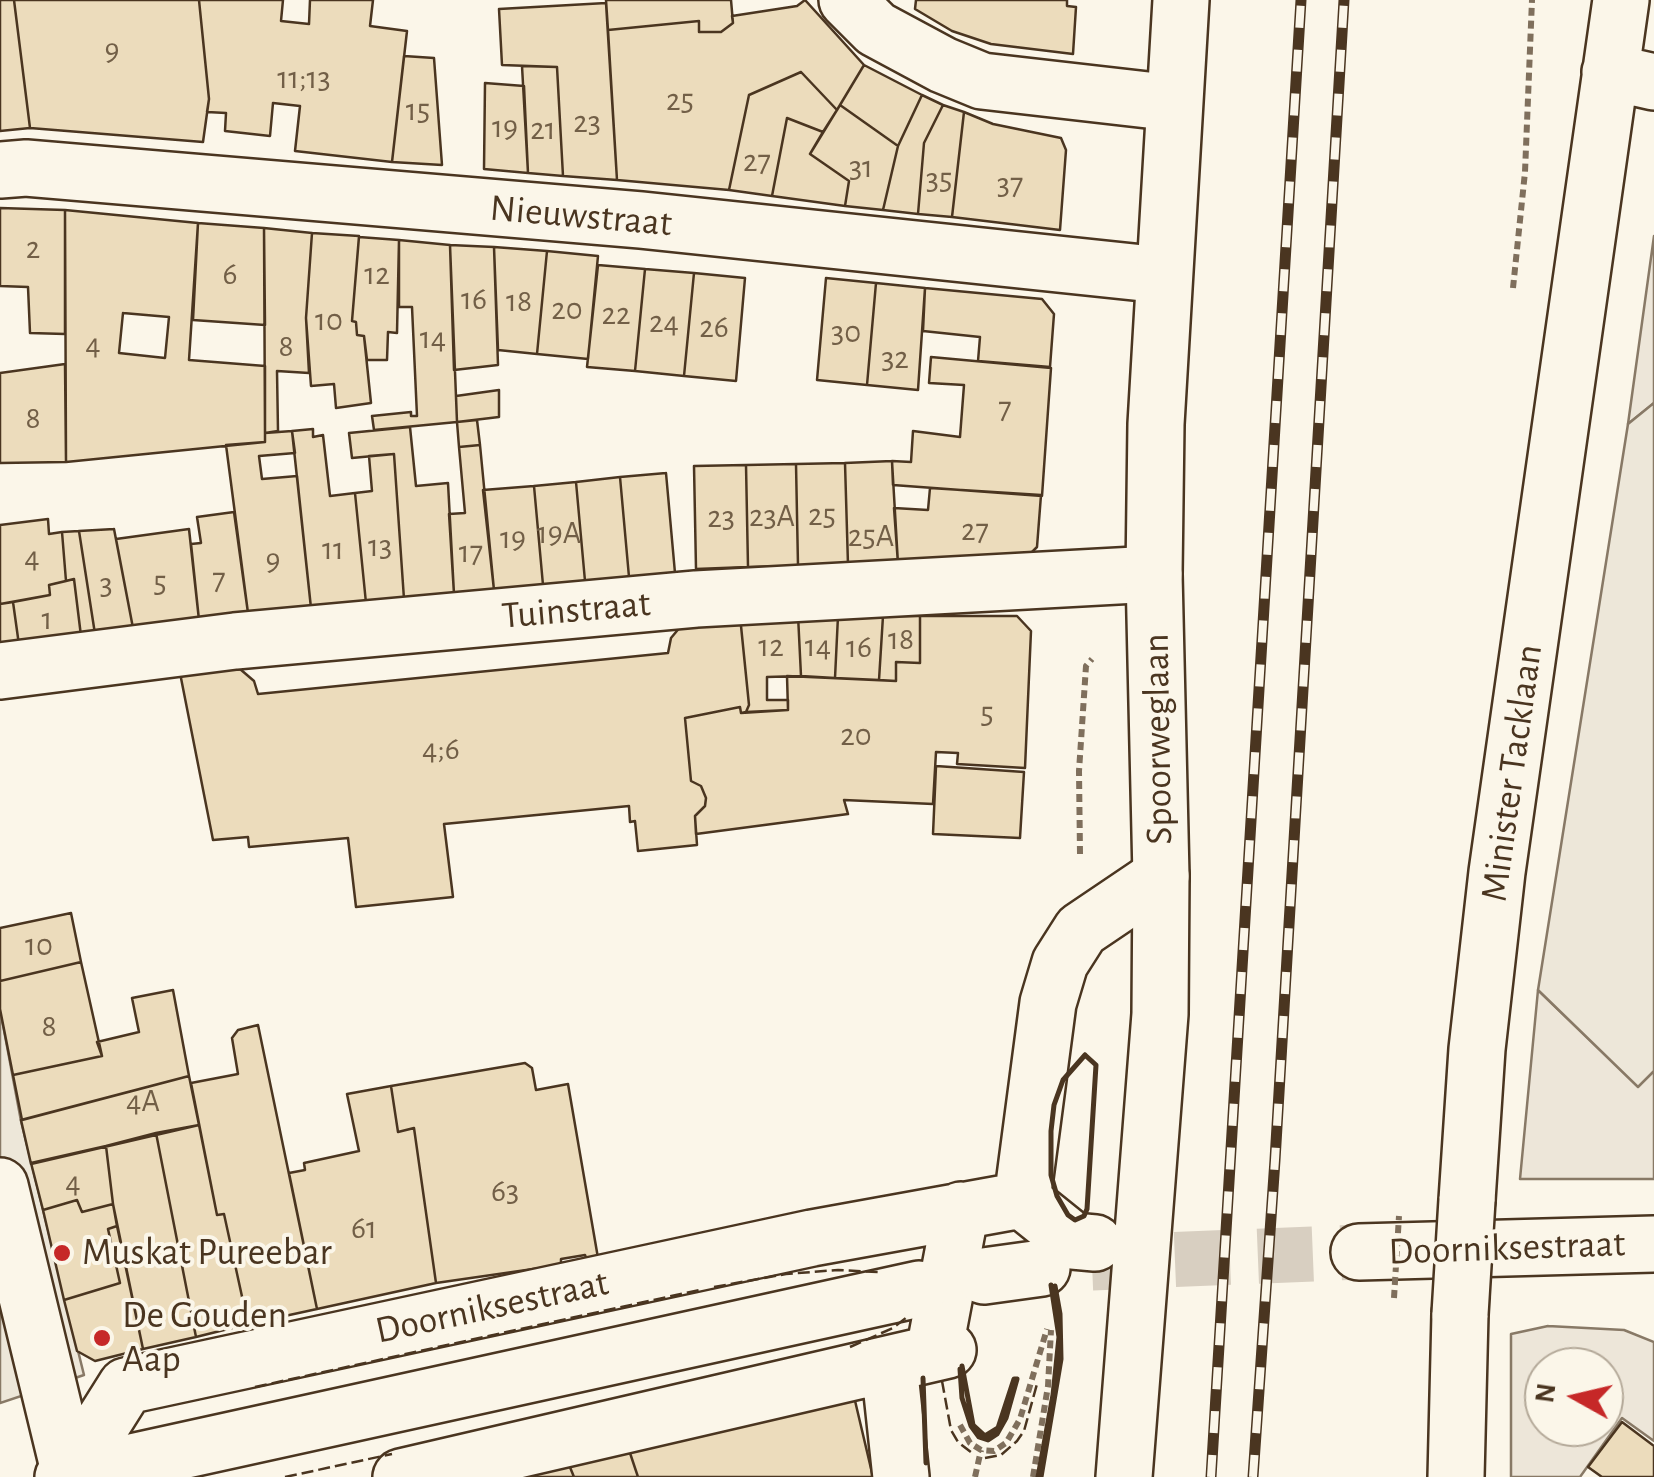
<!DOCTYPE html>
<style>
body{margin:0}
#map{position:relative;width:1654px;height:1477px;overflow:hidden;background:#fbf6e9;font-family:"Alegreya Sans",sans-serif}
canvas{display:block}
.north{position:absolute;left:1524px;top:1347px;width:100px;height:100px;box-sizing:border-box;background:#fbf6e9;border:2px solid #b4a999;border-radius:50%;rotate:278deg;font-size:28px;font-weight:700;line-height:40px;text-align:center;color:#4a3520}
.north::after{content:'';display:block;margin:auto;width:35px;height:45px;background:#c62828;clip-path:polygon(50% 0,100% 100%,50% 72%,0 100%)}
</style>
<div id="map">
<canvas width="1654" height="1477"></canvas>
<div class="north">N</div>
</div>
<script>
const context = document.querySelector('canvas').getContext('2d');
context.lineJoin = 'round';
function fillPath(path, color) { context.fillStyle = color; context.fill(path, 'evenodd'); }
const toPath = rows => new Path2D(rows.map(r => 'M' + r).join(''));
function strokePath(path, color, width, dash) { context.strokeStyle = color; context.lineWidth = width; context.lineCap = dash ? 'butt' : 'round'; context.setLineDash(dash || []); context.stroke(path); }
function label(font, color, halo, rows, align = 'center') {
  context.font = font + ' "Alegreya Sans",sans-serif'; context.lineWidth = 8; context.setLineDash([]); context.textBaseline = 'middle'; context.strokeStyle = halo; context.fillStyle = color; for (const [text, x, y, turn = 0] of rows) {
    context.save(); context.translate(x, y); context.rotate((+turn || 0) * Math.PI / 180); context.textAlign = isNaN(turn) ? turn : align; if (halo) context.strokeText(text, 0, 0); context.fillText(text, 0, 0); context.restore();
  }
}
const green = toPath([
 [1654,236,1654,403,1628,424,1654,236],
 [1538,990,1638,1086,1654,1071,1654,1179,1520,1179,1538,990],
 [1548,1326,1624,1330,1654,1342,1654,1441,1622,1418,1580,1477,1511,1477,1511,1334,1548,1326],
 [1544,1367,1604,1367,1604,1427,1544,1427,1544,1367]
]);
fillPath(green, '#ede6d9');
strokePath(green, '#887966', 2.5);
const parking = toPath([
 [1654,403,1654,1071,1638,1087,1538,990,1628,424,1654,403],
 [0,1009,21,1121,84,1375,0,1403,0,1009]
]);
fillPath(parking, '#ede7d9');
strokePath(parking, '#887966', 2.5);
const building = toPath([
 [0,0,14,0,30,128,0,131,0,0],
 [14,0,199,0,209,99,203,142,30,128,14,0],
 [199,0,283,0,281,21,309,24,310,0,373,0,370,26,407,31,392,162,295,151,300,106,273,103,270,136,225,131,226,113,207,112,209,99,199,0],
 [606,0,731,0,733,23,721,32,699,32,699,21,608,30,606,0],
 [805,0,864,65,837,110,801,72,749,95,729,190,617,180,608,30,699,21,699,32,721,32,733,23,732,16,797,6,805,0],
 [916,0,1067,0,1067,6,1076,7,1073,54,991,44,952,31,915,9,916,0],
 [606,3,617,180,563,176,557,67,502,65,499,9,606,3],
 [404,56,434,58,442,165,392,162,404,56],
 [864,65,922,95,898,146,840,105,864,65],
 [522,66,557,67,563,176,528,173,522,66],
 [801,72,837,110,823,132,787,118,772,196,729,190,749,95,801,72],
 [485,83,524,86,528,173,484,169,485,83],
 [922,95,943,105,924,143,918,214,883,210,898,146,922,95],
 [840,105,898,146,883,210,845,206,849,181,810,154,840,105],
 [943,105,964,112,952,217,918,214,924,143,943,105],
 [964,112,993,124,1061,138,1066,150,1060,230,952,217,964,112],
 [787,118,823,132,810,154,849,181,845,206,772,196,787,118],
 [0,208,65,210,65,334,30,333,28,287,0,286,0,208],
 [65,210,198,223,189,360,265,366,265,442,66,462,65,210],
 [123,313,169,317,165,358,119,353,123,313],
 [198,223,264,228,265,325,193,320,198,223],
 [264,228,312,233,306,318,309,373,277,371,278,431,265,433,264,228],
 [312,233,359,236,352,321,356,322,357,335,364,336,371,403,336,408,334,384,311,386,306,318,312,233],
 [359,237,399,240,397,333,388,332,387,360,367,360,364,336,357,335,356,322,352,321,359,237],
 [399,240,450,245,457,422,374,430,372,416,411,412,411,416,417,416,412,307,399,307,399,240],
 [450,245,494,247,498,365,454,370,450,245],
 [494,247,547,251,537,354,498,350,494,247],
 [547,251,598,256,588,359,537,354,547,251],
 [598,265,645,269,635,371,587,367,598,265],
 [645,269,694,273,684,376,635,371,645,269],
 [694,273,745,278,736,381,684,376,694,273],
 [826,278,876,283,867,385,817,380,826,278],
 [876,283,925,288,918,390,867,385,876,283],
 [925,288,1042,299,1054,314,1050,367,978,361,980,337,923,331,925,288],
 [931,357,1051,368,1042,496,893,485,892,461,911,462,913,431,960,437,964,385,929,383,931,357],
 [65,364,66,462,0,463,0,373,65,364],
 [499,390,499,417,457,422,456,396,499,390],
 [477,420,480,445,459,447,457,422,477,420],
 [410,427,416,486,448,483,454,594,404,599,394,454,352,458,349,433,410,427],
 [313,429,313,437,323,435,330,496,355,493,366,603,311,608,292,431,313,429],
 [292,431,295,453,259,456,262,479,297,476,311,608,248,613,226,445,265,442,265,433,292,431],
 [480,445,494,590,454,594,449,514,465,513,459,447,480,445],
 [394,454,404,599,366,603,355,493,372,491,369,456,394,454],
 [892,461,898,564,848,565,845,463,892,461],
 [845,463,848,565,798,566,796,464,845,463],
 [796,464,798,566,748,567,746,465,796,464],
 [746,465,748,567,696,569,694,466,746,465],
 [666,473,675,573,629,577,620,477,666,473],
 [620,477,629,577,585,581,576,482,620,477],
 [576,482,585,581,543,585,534,486,576,482],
 [534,486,543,585,494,590,483,490,534,486],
 [930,488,1041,495,1037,547,1023,561,898,564,894,508,928,510,930,488],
 [234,512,248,613,199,620,191,544,201,543,197,517,234,512],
 [48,519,49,534,62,532,66,581,49,585,50,595,0,604,0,525,48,519],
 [114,529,133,628,95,634,79,531,114,529],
 [189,529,199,620,133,628,116,539,189,529],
 [79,531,95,634,81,636,74,579,66,581,62,532,79,531],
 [74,579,81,636,19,645,13,602,50,595,49,585,74,579],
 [13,602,19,645,0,648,0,604,13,602],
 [798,615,801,676,767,677,767,700,788,700,788,710,746,712,749,705,740,616,798,615],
 [798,615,838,616,835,678,801,676,798,615],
 [740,616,749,705,746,712,741,713,740,707,685,718,691,781,701,786,706,798,705,806,695,816,697,845,638,851,635,821,630,822,629,806,444,824,453,897,356,907,348,838,249,847,248,837,213,840,180,673,240,669,254,681,258,694,668,653,671,638,681,626,740,616],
 [838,616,883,616,879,680,835,678,838,616],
 [883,616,920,616,920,663,896,662,896,681,879,680,883,616],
 [920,616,1017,616,1031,631,1025,768,957,764,958,753,936,752,933,804,844,800,848,814,696,834,695,816,705,806,706,798,701,786,691,781,685,718,740,707,741,713,788,710,787,676,896,681,896,662,920,663,920,616],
 [936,766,1024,772,1020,838,933,834,936,766],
 [71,913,81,962,0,981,0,928,71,913],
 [81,962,102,1056,13,1075,0,1009,0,981,81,962],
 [173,990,189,1076,22,1120,13,1075,102,1056,97,1042,139,1032,132,998,173,990],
 [258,1025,317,1309,248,1324,224,1214,217,1215,191,1083,238,1074,232,1038,238,1030,258,1025],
 [525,1063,532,1068,536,1090,568,1084,598,1258,587,1260,585,1255,561,1259,561,1265,436,1283,414,1128,398,1132,391,1086,525,1063],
 [189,1076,199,1125,31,1164,21,1120,189,1076],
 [391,1086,398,1132,414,1128,436,1283,317,1309,289,1173,305,1170,304,1163,359,1151,347,1094,391,1086],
 [199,1125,217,1215,224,1214,248,1324,196,1337,156,1133,199,1125],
 [156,1133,196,1337,143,1349,113,1204,106,1146,156,1133],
 [106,1146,113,1204,82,1212,77,1200,43,1210,31,1163,106,1146],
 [77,1200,82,1212,113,1204,117,1226,108,1229,120,1283,64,1300,43,1210,77,1200],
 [117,1226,143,1349,95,1361,77,1351,64,1300,120,1283,108,1229,117,1226],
 [852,1388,873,1477,638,1477,626,1441,852,1388],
 [1622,1422,1654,1446,1654,1477,1602,1477,1588,1467,1622,1422],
 [626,1441,638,1477,574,1477,565,1455,626,1441],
 [565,1455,574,1477,533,1477,529,1464,565,1455]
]);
fillPath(building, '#ecdcbc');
strokePath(building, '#4a3520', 2.5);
strokePath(toPath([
 [1092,1263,1359,1252]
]), '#d8cfc1', 55, [55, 28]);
const minor = toPath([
 [847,0,876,29,943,65,982,81,1174,103],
 [0,170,26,168,641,220,1162,275],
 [0,671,235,641,696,599,1154,574],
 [0,1186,70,1475],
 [1022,1200,1048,1003,1060,963,1081,930,1161,876],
 [934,1352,961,1210],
 [889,1365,901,1477],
 [70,1475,126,1386,812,1238,1022,1200,1073,1241,1095,1243],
 [401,1477,948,1350]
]);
const tertiary = toPath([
 [1359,1252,1654,1244],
 [984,1276,1042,1268],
 [63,1477,919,1289],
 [1124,1477,1160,1014,1161,876,1154,574,1156,424,1181,0]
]);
const primary = toPath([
 [1610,72,1654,82],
 [1467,1200,1477,1049,1497,872,1621,0],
 [1456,1477,1460,1314]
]);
strokePath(minor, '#4a3520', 60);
strokePath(tertiary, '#4a3520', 60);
strokePath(primary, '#4a3520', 60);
strokePath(toPath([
 [1513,288,1525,172,1532,0],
 [1080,854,1079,771,1086,666,1092,659],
 [960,1425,970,1443,981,1450,994,1451,1006,1443,1020,1419,1047,1329],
 [975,1477,981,1450],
 [1033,1477,1048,1386,1051,1330]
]), '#7f6f5c', 6, [8, 5]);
strokePath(minor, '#fbf6e9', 55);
strokePath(tertiary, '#fbf6e9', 55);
strokePath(primary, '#fbf6e9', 55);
const rail = toPath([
 [1211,1477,1301,0],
 [1253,1477,1275,1160,1344,0]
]);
strokePath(rail, '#4a3520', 11);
strokePath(rail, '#fbf6e9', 8, [22]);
const primaryBridge = toPath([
 [1460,1314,1467,1200]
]);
strokePath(primaryBridge, '#4a3520', 60, []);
strokePath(toPath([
 [1394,1298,1399,1216]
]), '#7f6f5c', 6, [8, 5]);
strokePath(primaryBridge, '#fbf6e9', 55);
strokePath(toPath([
 [714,1287,786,1274,838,1270,878,1272],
 [850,1347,893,1328,907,1317],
 [942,1381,951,1430,958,1442,972,1453],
 [255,1387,699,1290],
 [985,1458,1001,1455,1017,1441,1024,1431,1037,1384],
 [285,1477,392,1454]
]), '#4a3520', 2.5, [12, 5]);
strokePath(toPath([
 [1085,1055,1096,1065,1087,1209,1084,1216,1075,1220,1068,1215,1057,1196,1051,1175,1051,1131,1054,1105,1063,1080,1085,1055],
 [960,1369,962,1398,971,1426,979,1437,988,1440,997,1434,1006,1418,1017,1379,1014,1379,998,1428,985,1436,973,1425,962,1366],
 [923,1378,926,1463],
 [1038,1477,1053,1395,1059,1337,1051,1285],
 [1041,1477,1061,1359,1060,1314,1055,1286]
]), '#4a3520', 5);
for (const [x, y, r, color] of [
 [62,1253,10,"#c62828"],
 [102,1338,10,"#c62828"]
]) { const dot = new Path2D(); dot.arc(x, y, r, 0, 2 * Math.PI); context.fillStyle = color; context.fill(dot); strokePath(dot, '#fbf6e9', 4); }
label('32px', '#725f47', null, [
 ["9",112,50],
 ["11;13",304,78],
 ["25",680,100],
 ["15",418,110],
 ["23",587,122],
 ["19",505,127],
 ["21",543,129],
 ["27",757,161],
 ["31",861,167],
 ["35",939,179],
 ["37",1010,184],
 ["2",33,248],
 ["6",230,274],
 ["12",377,274],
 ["16",474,299],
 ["18",519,301],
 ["20",567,309],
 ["22",616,314],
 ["10",329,320],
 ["24",664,322],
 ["26",714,327],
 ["30",846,332],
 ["14",433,338],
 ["4",93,344],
 ["8",286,346],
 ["32",895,358],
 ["7",1005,408],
 ["8",33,418],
 ["25",822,515],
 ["23A",772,516],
 ["23",721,517],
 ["27",975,530],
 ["19A",559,533],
 ["25A",871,536],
 ["19",513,538],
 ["13",380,546],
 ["11",333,549],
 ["17",471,552],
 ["4",32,557],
 ["9",273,560],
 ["7",219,579],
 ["5",160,582],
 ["3",106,584],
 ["1",47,619],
 ["18",901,639],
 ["12",771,646],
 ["14",818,646],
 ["16",859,647],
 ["5",987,713],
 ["20",856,735],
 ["4;6",441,749],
 ["10",39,945],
 ["8",49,1026],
 ["4A",143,1101],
 ["4",73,1182],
 ["63",505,1191],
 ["61",364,1228]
]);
label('38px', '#4a3520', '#fbf6e9', [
 ["Nieuwstraat",581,216,5],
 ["Tuinstraat",576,610,-5],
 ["Spoorweglaan",1158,739,-91],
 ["Minister Tacklaan",1512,773,-82],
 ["Doorniksestraat",1507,1248,-2],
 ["Doorniksestraat",492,1307,-12]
]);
label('38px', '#4a3520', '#fbf6e9', [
 ["Muskat Pureebar",82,1253],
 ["De Gouden",122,1316],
 ["Aap",122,1360]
], 'left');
</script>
